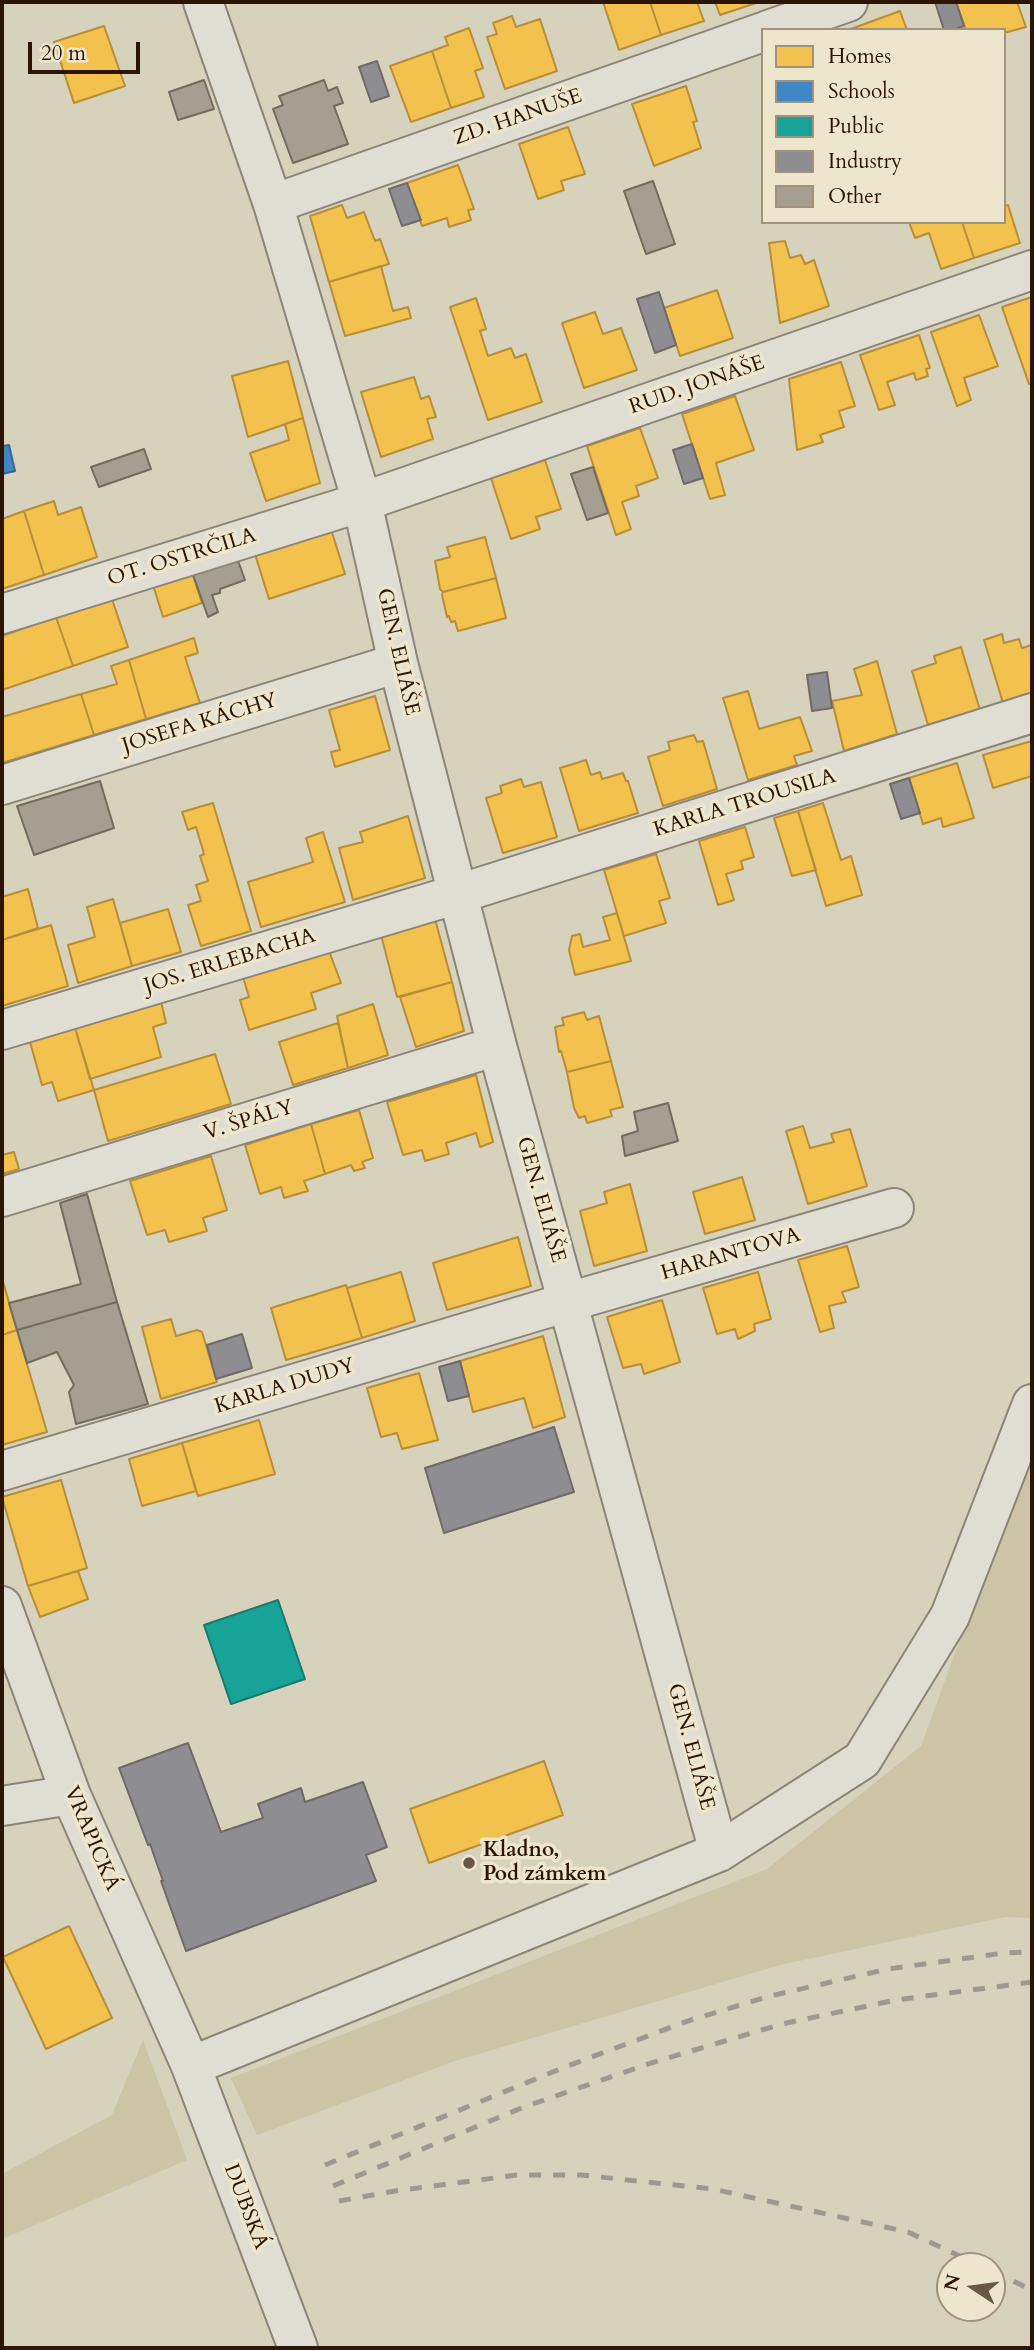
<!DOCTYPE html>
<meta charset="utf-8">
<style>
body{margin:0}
#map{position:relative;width:1034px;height:2350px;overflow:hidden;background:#d7d2bc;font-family:Cardo,serif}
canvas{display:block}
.frame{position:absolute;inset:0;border:4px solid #2c1505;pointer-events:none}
.legend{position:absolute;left:761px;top:28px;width:245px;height:196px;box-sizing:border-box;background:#ede6cc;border:2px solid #a0927c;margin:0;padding:9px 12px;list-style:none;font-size:21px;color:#2c1505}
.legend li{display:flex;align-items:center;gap:14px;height:35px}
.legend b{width:35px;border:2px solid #a0927c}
.north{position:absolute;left:936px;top:2252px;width:70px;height:70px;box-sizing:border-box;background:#ede6cc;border:2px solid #a0927c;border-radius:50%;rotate:283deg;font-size:19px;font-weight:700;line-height:28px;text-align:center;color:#2c1505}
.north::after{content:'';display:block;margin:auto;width:24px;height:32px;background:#685745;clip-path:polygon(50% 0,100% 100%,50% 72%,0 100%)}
.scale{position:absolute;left:28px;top:42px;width:112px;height:32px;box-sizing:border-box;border:4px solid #2c1505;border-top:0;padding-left:9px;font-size:21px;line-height:24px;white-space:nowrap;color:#2c1505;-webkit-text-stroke:5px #ede6cc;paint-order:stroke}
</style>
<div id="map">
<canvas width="1034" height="2350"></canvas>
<div class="frame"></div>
<ul class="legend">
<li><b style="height:19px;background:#f2c14e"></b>Homes</li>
<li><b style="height:19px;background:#3f88c5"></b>Schools</li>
<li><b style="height:19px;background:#17a398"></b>Public</li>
<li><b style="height:19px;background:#8d8d92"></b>Industry</li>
<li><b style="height:19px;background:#a59f91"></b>Other</li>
</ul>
<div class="north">N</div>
<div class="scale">20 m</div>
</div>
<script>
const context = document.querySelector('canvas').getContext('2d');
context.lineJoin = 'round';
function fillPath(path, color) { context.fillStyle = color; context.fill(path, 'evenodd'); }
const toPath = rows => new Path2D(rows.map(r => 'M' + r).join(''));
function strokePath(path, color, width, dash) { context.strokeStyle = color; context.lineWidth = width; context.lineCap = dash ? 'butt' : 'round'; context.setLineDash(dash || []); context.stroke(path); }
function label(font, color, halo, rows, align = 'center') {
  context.font = font + ' Cardo,serif'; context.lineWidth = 7; context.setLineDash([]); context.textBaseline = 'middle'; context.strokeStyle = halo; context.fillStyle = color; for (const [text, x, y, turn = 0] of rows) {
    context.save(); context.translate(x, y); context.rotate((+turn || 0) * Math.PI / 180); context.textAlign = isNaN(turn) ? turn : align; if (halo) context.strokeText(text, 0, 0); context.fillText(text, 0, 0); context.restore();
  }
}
fillPath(toPath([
 [1032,1443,1032,1918,1005,1917,780,1965,455,2061,257,2135,231,2078,767,1869,921,1746],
 [143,2040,187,2160,2,2239,2,2174,112,2115]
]), '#cdc3a5');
const homes = toPath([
 [603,2,650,2,661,35,619,50,603,2],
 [650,2,697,2,704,21,661,35,650,2],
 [715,2,759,2,720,15,715,2],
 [956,2,1017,2,1026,27,1004,33,1004,30,966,30,956,2],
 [900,11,907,30,848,30,900,11],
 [512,16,516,27,540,19,557,71,505,89,487,37,497,34,493,23,512,16],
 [104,26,125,86,74,103,54,42,104,26],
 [469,28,483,68,475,71,484,97,451,108,432,51,448,45,445,37,469,28],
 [432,51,451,108,411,122,390,66,432,51],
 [686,86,697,121,693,122,701,148,654,166,632,104,686,86],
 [568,127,585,174,561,181,564,190,538,199,519,144,568,127],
 [458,165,474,209,468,210,471,220,449,227,447,218,422,226,407,183,458,165],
 [342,205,347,218,364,212,375,241,380,239,389,264,329,282,310,216,342,205],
 [1008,205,1020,243,974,258,962,222,1004,222,1004,206,1008,205],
 [909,222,962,222,974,258,941,269,929,233,915,238,909,222],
 [785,241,790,258,801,255,805,264,814,260,829,306,780,323,769,243,785,241],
 [381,266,393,311,408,307,411,318,345,336,329,282,381,266],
 [717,290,733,338,680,356,664,308,717,290],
 [1032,297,1032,383,1029,384,1002,307,1032,297],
 [476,298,486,329,480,331,488,356,511,348,515,358,526,354,542,402,488,420,450,307,476,298],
 [595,312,603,334,621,328,637,370,584,388,562,323,595,312],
 [979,315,998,366,964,378,971,400,957,406,931,332,979,315],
 [919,335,930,368,926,369,928,376,916,380,914,373,887,382,895,405,879,410,860,355,919,335],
 [288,361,303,418,248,437,232,376,288,361],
 [841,362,855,406,839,411,844,427,820,435,823,442,797,450,789,379,841,362],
 [414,377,421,399,429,396,436,417,427,419,433,439,381,457,361,392,414,377],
 [735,396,754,450,716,463,725,495,710,499,682,414,735,396],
 [303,418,320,483,266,501,250,453,289,440,285,424,303,418],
 [640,428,658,478,636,486,639,496,622,502,631,529,616,535,587,446,640,428],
 [545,460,561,509,536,517,540,529,511,539,491,478,545,460],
 [54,501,58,515,81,507,97,557,44,575,24,511,54,501],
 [24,511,44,575,2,589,2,519,24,511],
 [330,526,345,574,269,599,254,551,330,526],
 [485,537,496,578,443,592,440,589,435,561,450,557,447,547,485,537],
 [192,572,202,603,163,617,153,585,192,572],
 [496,578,506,618,458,631,455,621,451,622,449,616,447,617,442,595,443,592,496,578],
 [112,599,128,647,73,666,56,617,112,599],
 [56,617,73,666,2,690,2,636,56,617],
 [1002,634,1004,643,1019,639,1022,648,1032,645,1032,695,1003,703,984,640,1002,634],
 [194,638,198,653,185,657,200,703,146,719,129,660,194,638],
 [961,647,980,710,928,725,912,671,936,663,934,656,961,647],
 [129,660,146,719,94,735,81,694,117,684,111,666,129,660],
 [877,661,897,734,844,751,832,701,862,695,854,669,877,661],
 [748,691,759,729,800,717,812,751,794,756,797,765,748,780,723,698,748,691],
 [81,694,94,735,2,763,2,717,81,694],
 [375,696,390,750,335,767,331,752,340,750,329,710,375,696],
 [694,735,697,742,703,741,717,789,663,806,648,757,670,750,668,742,694,735],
 [1032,741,1032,776,993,788,983,755,1032,741],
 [586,760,591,775,600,772,602,779,623,773,626,781,628,781,638,813,579,831,560,768,586,760],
 [957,763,974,818,943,827,941,818,923,824,909,778,957,763],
 [521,779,524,787,541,782,557,837,503,853,486,798,502,793,500,786,521,779],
 [213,803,251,931,201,946,188,905,201,901,196,885,208,881,200,856,204,854,196,827,188,830,182,812,213,803],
 [823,803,841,860,851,856,862,895,826,906,798,811,823,803],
 [798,811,816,870,792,876,774,818,798,811],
 [408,816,425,878,353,900,339,848,363,842,360,832,408,816],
 [745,827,754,857,741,861,743,869,726,874,734,900,718,905,699,841,745,827],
 [323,832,345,902,261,927,248,882,313,862,306,838,323,832],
 [656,854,670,898,659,901,666,923,624,936,604,870,656,854],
 [28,889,38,928,2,940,2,897,28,889],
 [113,899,132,966,78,983,68,945,95,937,87,907,113,899],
 [168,909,181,952,132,966,120,923,168,909],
 [617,913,631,961,575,975,569,950,572,936,580,934,583,947,610,940,603,917,617,913],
 [435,919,452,982,397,997,381,935,435,919],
 [51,925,68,986,2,1006,2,940,51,925],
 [329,951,341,983,311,993,316,1009,249,1030,240,1000,249,997,243,977,329,951],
 [452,982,464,1031,416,1047,400,997,452,982],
 [161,1001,166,1023,153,1027,161,1057,90,1079,75,1028,161,1001],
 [373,1004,388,1055,348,1068,337,1016,373,1004],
 [584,1012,587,1020,599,1016,611,1061,567,1072,561,1051,559,1052,555,1027,564,1025,562,1018,584,1012],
 [338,1023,348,1068,293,1085,279,1042,338,1023],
 [75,1028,94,1090,58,1101,52,1082,42,1085,30,1042,75,1028],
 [215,1054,231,1104,108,1141,94,1090,215,1054],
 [611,1061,623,1107,610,1110,612,1116,587,1123,585,1116,579,1118,574,1108,567,1072,611,1061],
 [476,1075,493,1142,480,1147,476,1133,446,1143,449,1154,425,1161,422,1150,403,1155,387,1102,476,1075],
 [359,1110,373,1158,362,1162,365,1168,354,1171,351,1165,325,1174,311,1124,359,1110],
 [311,1124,325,1174,304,1181,308,1191,284,1198,281,1187,260,1194,245,1145,311,1124],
 [803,1126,810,1148,834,1142,831,1134,850,1129,867,1186,808,1204,786,1131,803,1126],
 [14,1152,19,1169,2,1174,2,1155,14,1152],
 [211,1156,227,1210,203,1218,207,1231,169,1242,165,1230,147,1235,130,1181,211,1156],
 [742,1177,755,1220,705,1234,693,1192,742,1177],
 [630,1184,647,1251,594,1266,580,1211,607,1203,604,1192,630,1184],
 [518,1237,531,1286,447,1310,433,1263,518,1237],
 [847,1246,859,1287,842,1292,846,1302,829,1306,834,1328,820,1332,798,1260,847,1246],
 [401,1272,415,1321,362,1338,347,1288,401,1272],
 [758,1272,771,1319,754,1324,755,1331,738,1339,735,1329,717,1334,703,1288,758,1272],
 [2,1278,17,1330,2,1335,2,1278],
 [346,1285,362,1338,286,1360,271,1308,346,1285],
 [662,1300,680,1362,644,1374,641,1364,623,1368,607,1317,662,1300],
 [171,1319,176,1336,197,1330,202,1332,217,1382,161,1399,142,1327,171,1319],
 [17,1330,47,1432,2,1445,2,1335,17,1330],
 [543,1336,565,1417,533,1428,524,1398,473,1412,460,1361,543,1336],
 [419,1373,438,1440,402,1449,397,1433,381,1437,367,1388,419,1373],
 [259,1420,275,1474,198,1496,182,1443,259,1420],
 [182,1443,196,1491,142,1506,129,1459,182,1443],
 [61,1480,87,1568,28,1586,2,1497,61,1480],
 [78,1571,88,1599,40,1617,28,1586,78,1571],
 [544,1761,563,1815,429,1863,410,1809,544,1761],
 [69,1926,112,2018,46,2049,3,1957,69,1926]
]);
fillPath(homes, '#f2c14e');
strokePath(homes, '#b78d38', 2);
const schools = toPath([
 [9,445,15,471,2,474,2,446,9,445]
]);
fillPath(schools, '#3f88c5');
strokePath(schools, '#39668b', 2);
const public = toPath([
 [278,1600,305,1679,231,1704,204,1625,278,1600]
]);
fillPath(public, '#17a398');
strokePath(public, '#1d786c', 2);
const industry = toPath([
 [935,2,956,2,964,26,953,30,944,30,935,2],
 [377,61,389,96,371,102,359,67,377,61],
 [407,183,421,220,402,226,389,189,407,183],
 [659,292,676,345,655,353,637,299,659,292],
 [692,444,703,478,684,484,673,450,692,444],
 [827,672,832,708,812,711,807,675,827,672],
 [909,778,920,813,901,819,890,784,909,778],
 [242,1334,252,1368,216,1379,207,1345,242,1334],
 [460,1361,469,1396,448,1401,439,1367,460,1361],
 [554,1427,574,1492,444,1533,425,1468,554,1427],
 [188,1743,221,1832,263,1818,258,1804,301,1788,305,1802,363,1782,387,1847,366,1855,376,1881,186,1951,161,1881,163,1881,150,1844,148,1845,119,1768,188,1743]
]);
fillPath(industry, '#8d8d92');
strokePath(industry, '#706968', 2);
const building = toPath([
 [204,80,214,109,178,120,169,92,204,80],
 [324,80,328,91,337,87,343,103,334,106,348,144,293,163,273,109,283,105,279,96,324,80],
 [653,181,675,244,646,254,624,191,653,181],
 [144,449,151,469,99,487,91,467,144,449],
 [593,467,608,513,587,520,571,474,593,467],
 [237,558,245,580,220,589,220,593,212,595,218,612,208,617,192,572,237,558],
 [100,781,114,828,34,855,17,806,100,781],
 [668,1103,678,1141,625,1156,622,1136,638,1131,634,1112,668,1103],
 [87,1194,117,1302,17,1330,9,1303,81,1284,60,1203,87,1194],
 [117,1302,148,1404,76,1424,69,1392,74,1385,57,1352,27,1363,17,1330,117,1302]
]);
fillPath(building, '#a59f91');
strokePath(building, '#726b5e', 2);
const minor = toPath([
 [203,2,273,204,362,502,398,663,497,1046,719,1852],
 [768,30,848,2],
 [273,204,763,32],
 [2,614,362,502,1032,270],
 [2,785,398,663],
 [2,1030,458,894,1032,713],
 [2,1197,497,1046],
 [2,1471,568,1302,894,1208],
 [2,1606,71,1795,191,2066,298,2348],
 [2,1806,71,1795],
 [191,2066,719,1852,862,1760,950,1616,1032,1404]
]);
strokePath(minor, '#8b8477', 42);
strokePath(minor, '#e0ded3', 38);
strokePath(toPath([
 [325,2165,565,2067,685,2022,770,1996,888,1969,1004,1953,1032,1952],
 [333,2186,524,2107,651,2063,782,2024,896,2000,1032,1982],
 [339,2201,395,2191,517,2175,581,2175,713,2189,908,2232,981,2266],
 [992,2271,1032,2290]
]), '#9e9990', 5, [12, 12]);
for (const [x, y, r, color] of [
 [469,1863,7,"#685745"]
]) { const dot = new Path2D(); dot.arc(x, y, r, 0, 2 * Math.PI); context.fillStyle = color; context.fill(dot); strokePath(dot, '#ede6cc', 2.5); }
label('21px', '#2c1505', '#ede6cc', [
 ["ZD. HANUŠE",518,118,-19],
 ["RUD. JONÁŠE",697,386,-19],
 ["OT. OSTRČILA",182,558,-17],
 ["GEN. ELIÁŠE",397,652,77],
 ["JOSEFA KÁCHY",200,724,-17],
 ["KARLA TROUSILA",745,804,-17],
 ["JOS. ERLEBACHA",230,962,-17],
 ["V. ŠPÁLY",249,1121,-17],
 ["GEN. ELIÁŠE",540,1200,74],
 ["HARANTOVA",731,1255,-16],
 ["KARLA DUDY",285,1387,-17],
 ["GEN. ELIÁŠE",690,1747,75],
 ["VRAPICKÁ",91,1839,67],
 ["DUBSKÁ",245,2207,69]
]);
label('bold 21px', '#2c1505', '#ede6cc', [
 ["Kladno,",483,1851],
 ["Pod zámkem",483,1875]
], 'left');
</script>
